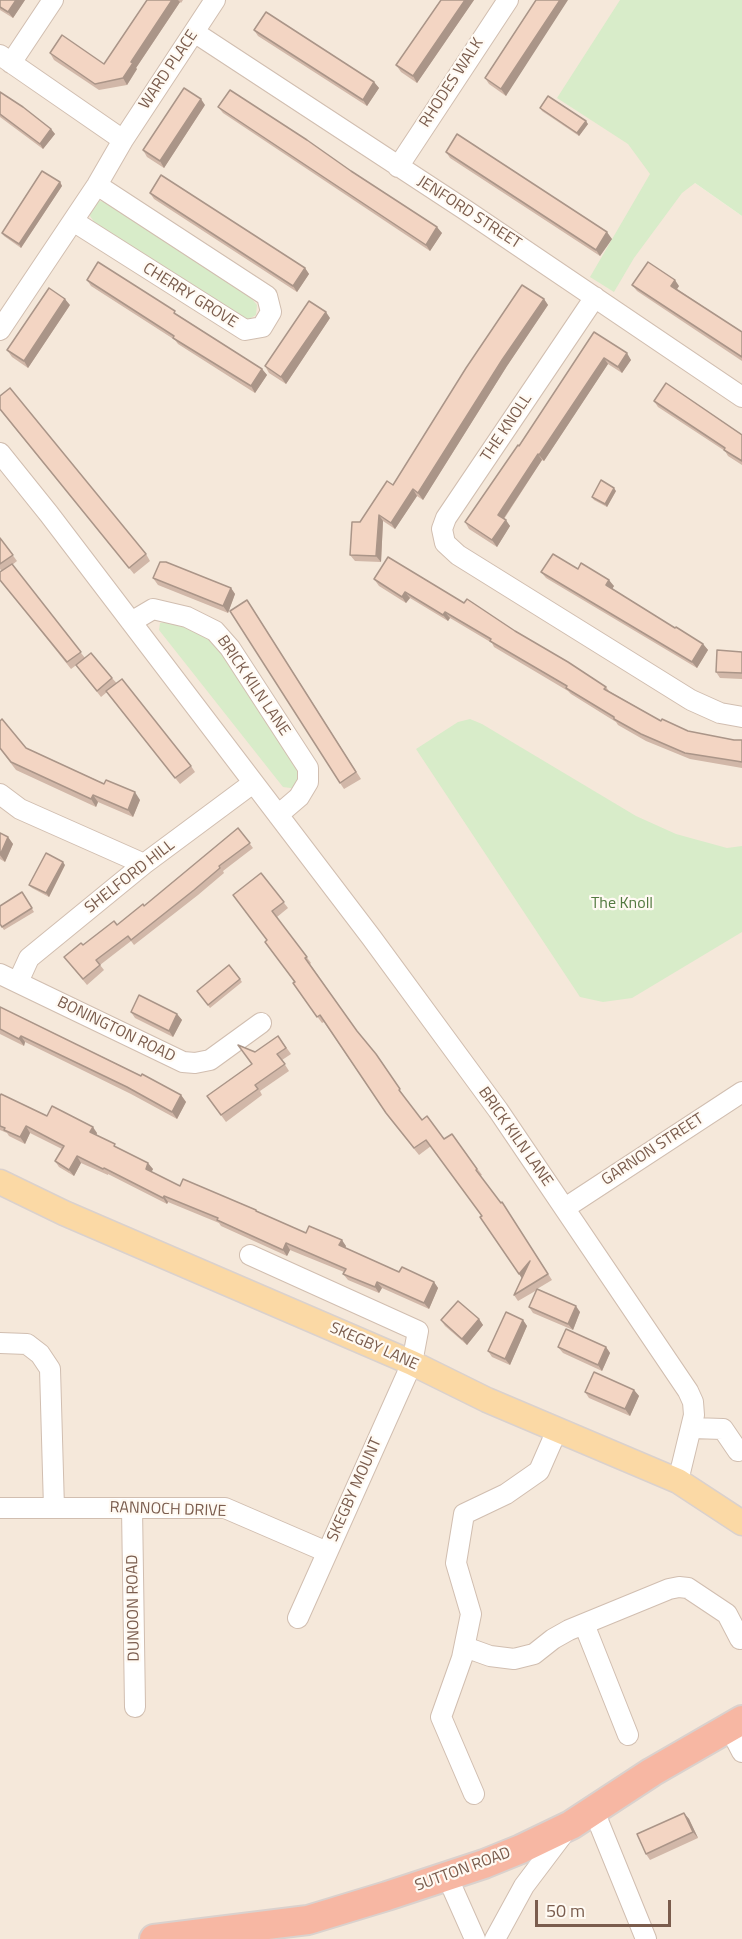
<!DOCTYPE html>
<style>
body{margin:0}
#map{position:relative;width:742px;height:1939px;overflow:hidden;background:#fdf6ec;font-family:"Titillium Web",sans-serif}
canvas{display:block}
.scale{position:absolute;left:535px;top:1900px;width:136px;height:27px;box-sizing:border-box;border:3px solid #7a5c4d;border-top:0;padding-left:8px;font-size:18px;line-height:21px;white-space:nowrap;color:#7a5c4d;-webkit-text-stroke:4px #fffaf3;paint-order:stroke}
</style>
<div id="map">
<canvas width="742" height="1939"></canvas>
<div class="scale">50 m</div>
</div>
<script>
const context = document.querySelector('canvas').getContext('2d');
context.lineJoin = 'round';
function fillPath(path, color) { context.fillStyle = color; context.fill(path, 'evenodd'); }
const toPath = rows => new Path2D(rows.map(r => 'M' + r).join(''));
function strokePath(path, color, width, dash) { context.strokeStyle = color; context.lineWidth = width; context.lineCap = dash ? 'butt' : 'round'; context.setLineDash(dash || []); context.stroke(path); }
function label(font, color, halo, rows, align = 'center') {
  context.font = font + ' "Titillium Web",sans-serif'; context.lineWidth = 4.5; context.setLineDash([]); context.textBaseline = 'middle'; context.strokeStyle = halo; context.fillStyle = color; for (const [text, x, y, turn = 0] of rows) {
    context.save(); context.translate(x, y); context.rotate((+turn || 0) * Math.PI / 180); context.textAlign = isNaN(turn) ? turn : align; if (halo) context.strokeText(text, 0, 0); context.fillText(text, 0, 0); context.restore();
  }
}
fillPath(toPath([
 [0,0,742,0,695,183,742,216,742,1939,0,1939]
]), '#f5e8da');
fillPath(toPath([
 [620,0,742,0,742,216,695,183,682,193,634,258,614,292,590,277,650,174,628,144,557,98],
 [99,201,108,202,251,298,257,305,256,315,249,319,241,319,95,223,90,216,90,207],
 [170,621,204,634,224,651,300,768,298,789,283,787,159,630,160,623],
 [470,719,482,724,636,816,676,834,727,848,742,846,742,932,632,998,603,1002,580,997,416,749,458,722]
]), '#d8ecc9');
const minor = toPath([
 [194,32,467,211,742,397],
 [0,55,123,140],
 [11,63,53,0],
 [398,167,508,0],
 [73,221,245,330,262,327,271,312,267,296,97,185],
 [595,297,446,518,442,529,445,543,458,555,691,700,720,713,742,717],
 [0,330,97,185,123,140,215,0],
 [0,453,49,514,371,937,498,1110,688,1391,693,1402,694,1415,678,1481],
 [131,622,153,609,187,617,215,631,230,648,308,768,308,782,299,797,278,815],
 [0,794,20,809,144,864],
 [0,974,183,1062,195,1063,210,1060,261,1023],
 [18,982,29,958,144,864,253,783],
 [565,1208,742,1092],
 [250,1255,418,1331,412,1363,298,1618],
 [0,1343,27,1344,40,1354,50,1369,54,1508],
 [692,1428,723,1429,738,1451],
 [0,1508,225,1508,327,1552],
 [132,1508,135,1707],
 [584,1624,628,1735],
 [465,1647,490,1656,514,1659,534,1654,553,1639,569,1630,669,1589,679,1587,688,1588,727,1614,740,1639],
 [729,1727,742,1752],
 [474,1794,441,1717,462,1658,471,1614,456,1563,464,1514,506,1494,539,1471,557,1430],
 [594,1811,646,1939],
 [447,1876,475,1939],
 [495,1939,524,1886,567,1829]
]);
const major = toPath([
 [0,1182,64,1213,412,1363,487,1400,678,1481,742,1523]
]);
const highway = toPath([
 [154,1939,308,1920,387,1896,484,1864,521,1849,571,1825,652,1772,742,1720]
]);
strokePath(minor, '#d1beb0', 22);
strokePath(major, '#dad1cd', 27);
strokePath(highway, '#dad1cd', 32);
strokePath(minor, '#fff', 20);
strokePath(major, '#fbd9a5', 24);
strokePath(highway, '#f7b7a3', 28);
fillPath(toPath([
 [0,0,25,0,13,18,0,10],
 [147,0,183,0,181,3,180,2,136,68,137,69,127,85,99,90,54,60,50,53,104,64],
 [441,0,474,0,417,83,401,72,396,65],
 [536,0,506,96,489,84,485,78],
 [254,30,374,82,379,88,367,106,258,36],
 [0,92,51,129,55,134,43,149,0,117],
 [205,105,164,168,147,157,143,150],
 [218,107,351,171,442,233,430,251,223,113],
 [540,108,588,124,579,136,542,111],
 [446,152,612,239,600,256,450,158],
 [60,182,62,186,21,248,4,236,2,233],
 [150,193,305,268,309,274,297,292,154,199],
 [87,280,178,315,262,369,267,375,255,393,178,344,175,340,91,286],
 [632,285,679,286,677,289,742,332,742,361,637,291],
 [544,299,548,305,507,366,423,500,417,496,395,529,383,521,381,562,355,561,350,555,360,522,393,485],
 [70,305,28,368,12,357,7,350],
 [330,318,286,384,269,373,265,366],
 [594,332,631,360,622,373,608,364,544,461,542,460,504,519,510,526,497,547,469,529,465,522,519,446],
 [0,396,146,554,150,561,134,574,0,410],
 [654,401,742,435,742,465,728,456,725,451,658,407],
 [616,491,607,507,594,500,592,497],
 [0,538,17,561,12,565,85,658,112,678,191,766,195,772,180,784,107,692,101,697,76,665,79,663,71,669,0,580,2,571,0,569],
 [578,569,614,586,612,589,675,628,703,644,708,650,697,668,546,578,541,572],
 [153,578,231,588,235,594,228,613,158,585],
 [374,579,464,603,515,631,606,687,609,691,661,721,688,731,734,740,742,740,742,768,690,759,646,741,618,725,616,722,571,694,568,691,494,647,492,643,450,618,448,621,410,598,406,603,379,586],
 [251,606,361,779,344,789,340,783],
 [742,652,742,679,720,678,716,672],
 [26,748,140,800,133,817,98,802,96,807,16,770,0,749],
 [238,828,253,848,223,871,224,873,198,895,134,945,131,941,100,965,104,970,87,985,64,957,117,925,144,906],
 [0,833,8,837,13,844,5,862,0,859],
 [65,865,49,897,32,888,29,885],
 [261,873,288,908,277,917,311,963,310,964,357,1031,376,1054,404,1096,403,1096,422,1120,444,1139,452,1134,482,1175,480,1176,501,1203,506,1208,552,1280,537,1289,580,1312,573,1330,533,1313,529,1307,537,1290,518,1301,514,1295,522,1278,482,1216,431,1146,419,1155,390,1119,324,1022,322,1023,302,996,294,982,267,940],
 [22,892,34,912,4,930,0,924],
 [240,979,242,982,210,1008,197,991],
 [0,1007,181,1095,186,1102,177,1119,131,1094,25,1042,24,1046,0,1034],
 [131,1012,177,1014,182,1020,173,1037,135,1018],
 [278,1036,291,1054,282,1060,289,1071,260,1091,262,1095,226,1122,207,1096,252,1064,255,1052],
 [0,1096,47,1116,97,1133,96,1135,153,1169,151,1172,180,1186,256,1210,258,1212,306,1233,346,1246,345,1248,399,1272,434,1282,438,1288,429,1309,382,1288,379,1293,348,1280,343,1274,344,1272,290,1250,287,1256,221,1226,219,1223,168,1202,167,1204,108,1174,108,1175,81,1163,74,1176,59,1167,55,1161,62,1149,30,1133,25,1144,9,1136,7,1133,0,1130],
 [479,1319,483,1325,467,1345,445,1326,441,1320],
 [523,1320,527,1326,510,1365,492,1357,488,1351],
 [558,1347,606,1347,610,1353,602,1371,563,1353],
 [634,1390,639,1396,630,1416,589,1398,585,1392],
 [684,1813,689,1819,698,1838,650,1860,646,1854]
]), '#d1b7a8');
fillPath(toPath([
 [16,0,25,0,13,18,8,12],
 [172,0,178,0,180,2,136,68,137,69,127,85,123,78,131,62],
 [465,0,474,0,417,83,413,76],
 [560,0,568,0,506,96,501,89],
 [374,82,379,88,367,106,363,100],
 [201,99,205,105,164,168,160,161],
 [586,121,588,124,579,136,577,133],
 [51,129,55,134,43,149,40,144],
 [60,182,62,186,21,248,19,244],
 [437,227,442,233,430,251,426,245],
 [607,232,612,239,600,256,596,250],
 [305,268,309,274,297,292,293,286],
 [675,280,679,286,675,292,671,286],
 [65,299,70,305,28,368,24,361],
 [544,299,548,305,507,366,423,500,418,493,502,360],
 [326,312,330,318,286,384,281,377],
 [627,353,631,360,622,373,618,367],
 [604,358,608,364,544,461,539,455],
 [262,369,267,375,255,393,251,386],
 [538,454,542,460,502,521,498,515],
 [614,488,616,491,607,507,605,504],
 [413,489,417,496,395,529,391,523],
 [379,515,383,521,381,562,376,556],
 [506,520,510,526,497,547,492,540],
 [609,580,614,586,610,592,606,585],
 [231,588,235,594,228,613,223,606],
 [405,592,410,598,406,603,402,597],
 [445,612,450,618,448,621,443,615],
 [703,644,708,650,697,668,692,662],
 [135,792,140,800,133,817,128,810],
 [93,795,98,802,96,807,91,799],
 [8,837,13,844,5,862,0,855],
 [63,862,65,865,49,897,46,893],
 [177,1014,182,1020,173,1037,169,1031],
 [21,1036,25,1042,24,1046,19,1039],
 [181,1095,186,1102,177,1119,172,1112],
 [26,1126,30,1133,25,1144,20,1137],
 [93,1127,97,1133,95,1139,90,1132],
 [77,1156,81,1163,74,1176,69,1170],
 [148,1163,153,1169,150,1175,146,1169],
 [164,1196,168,1202,167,1204,163,1198],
 [342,1240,346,1246,343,1252,339,1245],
 [286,1243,290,1250,287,1256,283,1250],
 [530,1261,523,1280,519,1274],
 [377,1282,382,1288,379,1293,375,1287],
 [434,1282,438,1288,429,1309,424,1303],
 [576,1306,580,1312,573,1330,568,1324],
 [479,1319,483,1325,467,1345,462,1339],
 [523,1320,527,1326,510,1365,505,1359],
 [606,1347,610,1353,602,1371,598,1365],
 [634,1390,639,1396,630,1416,625,1409],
 [684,1813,689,1819,698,1838,693,1832]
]), '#aa9588');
const building = toPath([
 [0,0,16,0,8,12,0,7,0,0],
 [147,0,172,0,131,62,133,63,123,78,95,84,50,53,62,35,104,64,147,0],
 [441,0,465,0,413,76,396,65,441,0],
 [536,0,560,0,501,89,485,78,536,0],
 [266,12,374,82,363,100,254,30,266,12],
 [184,88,201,99,160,161,143,150,184,88],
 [230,90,307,140,351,171,437,227,426,245,218,107,230,90],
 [0,92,23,107,51,129,40,144,0,114,0,92],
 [548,96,586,121,577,133,540,108,548,96],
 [457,134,607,232,596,250,446,152,457,134],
 [42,171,60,182,19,244,2,233,42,171],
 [161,175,305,268,293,286,150,193,161,175],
 [98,262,175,311,174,313,262,369,251,386,173,338,174,336,87,280,98,262],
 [648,262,675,280,671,286,742,332,742,357,632,285,648,262],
 [522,285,544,299,502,360,418,493,413,489,391,523,379,515,376,556,350,555,352,522,360,522,387,481,393,485,466,368,522,285],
 [49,288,65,299,24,361,7,350,49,288],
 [309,301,326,312,281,377,265,366,309,301],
 [594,332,627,353,618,367,604,358,539,455,538,454,498,515,506,520,492,540,465,522,518,445,519,446,594,332],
 [666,383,742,435,742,461,724,450,725,448,654,401,666,383],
 [10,388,146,554,129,568,0,409,0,396,10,388],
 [601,480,614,488,605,504,592,497,601,480],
 [0,538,13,555,0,564,0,538],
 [553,554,578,569,581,563,609,580,606,585,675,628,676,627,703,644,692,662,541,572,553,554],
 [388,557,464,603,467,599,515,631,568,662,606,687,604,689,661,721,662,719,688,731,734,740,742,740,742,762,736,761,685,753,641,734,614,719,614,717,566,688,567,686,490,641,491,639,445,612,443,615,405,592,402,597,374,579,388,557],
 [160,562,166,562,231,588,223,606,153,578,160,562],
 [12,564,81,652,67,662,0,580,0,572,12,564],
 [247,600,356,772,340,783,230,611,247,600],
 [717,650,742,652,742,673,716,672,717,650],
 [91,653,112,678,97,691,76,665,91,653],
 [122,679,191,766,175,778,106,691,122,679],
 [2,719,26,748,104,784,106,780,135,792,128,810,93,795,91,799,11,762,0,748,0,721,2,719],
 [238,828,250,843,219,866,220,868,194,890,131,940,128,936,96,960,100,965,83,979,64,957,81,943,83,945,114,921,117,925,143,904,144,906,238,828],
 [0,833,8,837,0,855,0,833],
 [46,853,63,862,46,893,29,885,46,853],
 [261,873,284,902,272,911,307,957,305,958,357,1031,376,1054,400,1089,399,1090,422,1120,427,1116,444,1139,452,1134,477,1169,476,1170,501,1203,502,1202,548,1274,514,1295,530,1261,519,1274,480,1217,482,1216,426,1140,414,1148,386,1113,320,1015,317,1017,293,983,295,982,265,942,267,940,233,895,261,873],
 [22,892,32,908,2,927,0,924,0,906,22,892],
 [229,965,240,979,208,1005,197,991,229,965],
 [139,995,177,1014,169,1031,131,1012,139,995],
 [0,1007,141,1076,142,1074,181,1095,172,1112,127,1087,21,1036,19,1039,0,1029,0,1007],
 [278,1036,286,1048,277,1054,285,1064,255,1085,258,1089,221,1115,207,1096,252,1064,238,1045,255,1052,278,1036],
 [1,1094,47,1116,52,1106,93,1127,90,1132,115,1144,114,1146,148,1163,146,1169,180,1186,183,1179,256,1210,256,1211,306,1233,309,1226,342,1240,339,1245,399,1272,402,1267,434,1282,424,1303,377,1282,375,1287,343,1274,346,1269,286,1243,283,1250,217,1220,218,1218,164,1196,163,1198,104,1168,103,1169,77,1156,69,1170,55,1161,64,1146,26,1126,20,1137,4,1130,5,1128,0,1126,0,1096,1,1094],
 [537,1289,576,1306,568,1324,529,1307,537,1289],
 [458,1301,479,1319,462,1339,441,1320,458,1301],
 [506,1312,523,1320,505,1359,488,1351,506,1312],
 [566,1329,606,1347,598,1365,558,1347,566,1329],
 [594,1372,634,1390,625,1409,585,1392,594,1372],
 [684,1813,693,1832,646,1854,637,1834,684,1813]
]);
fillPath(building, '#f3d5c3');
strokePath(building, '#aa9588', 1.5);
label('16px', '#7a5c4d', '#fffaf3', [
 ["WARD PLACE",169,70,-56],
 ["RHODES WALK",452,83,-57],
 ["JENFORD STREET",469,213,33],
 ["CHERRY GROVE",190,296,32],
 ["THE KNOLL",507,428,-56],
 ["BRICK KILN LANE",253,686,56],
 ["SHELFORD HILL",130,877,-38],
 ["BONINGTON ROAD",116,1030,26],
 ["BRICK KILN LANE",515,1137,55],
 ["GARNON STREET",653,1150,-33],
 ["SKEGBY LANE",374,1347,24],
 ["SKEGBY MOUNT",355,1490,-66],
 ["RANNOCH DRIVE",168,1510,2],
 ["DUNOON ROAD",134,1608,-91],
 ["SUTTON ROAD",463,1870,-20]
]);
label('16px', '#537a41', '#fffaf3', [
 ["The Knoll",622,904]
]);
</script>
